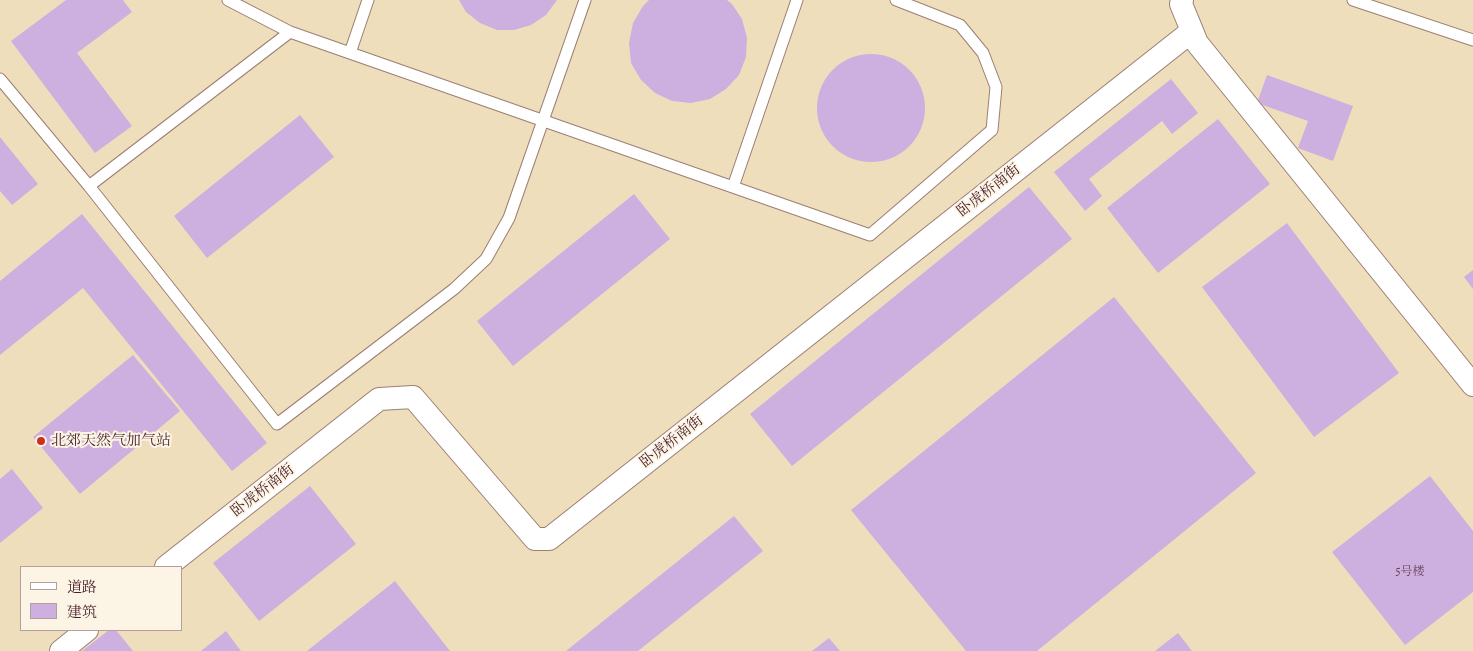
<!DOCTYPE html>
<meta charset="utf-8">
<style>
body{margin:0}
#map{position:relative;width:1473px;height:651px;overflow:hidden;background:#eedebc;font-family:Alegreya,"Noto Serif SC",serif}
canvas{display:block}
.legend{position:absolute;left:20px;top:566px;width:162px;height:65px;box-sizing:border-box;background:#fcf5e5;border:1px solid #b59f9b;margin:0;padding:6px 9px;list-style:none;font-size:15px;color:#4a1f2b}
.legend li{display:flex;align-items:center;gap:10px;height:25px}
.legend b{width:25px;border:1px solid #b59f9b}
</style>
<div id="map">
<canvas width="1473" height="651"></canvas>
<ul class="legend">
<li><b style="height:6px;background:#fff"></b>道路</li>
<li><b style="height:14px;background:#cdb0df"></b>建筑</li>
</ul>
</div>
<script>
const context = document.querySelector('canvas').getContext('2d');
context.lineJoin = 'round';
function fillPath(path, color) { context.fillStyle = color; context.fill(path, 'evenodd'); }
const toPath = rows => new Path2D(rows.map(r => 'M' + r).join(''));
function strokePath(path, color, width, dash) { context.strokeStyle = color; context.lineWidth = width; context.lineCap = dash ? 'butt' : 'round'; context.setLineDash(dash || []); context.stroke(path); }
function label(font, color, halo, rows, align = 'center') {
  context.font = font + ' Alegreya,"Noto Serif SC",serif'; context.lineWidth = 4; context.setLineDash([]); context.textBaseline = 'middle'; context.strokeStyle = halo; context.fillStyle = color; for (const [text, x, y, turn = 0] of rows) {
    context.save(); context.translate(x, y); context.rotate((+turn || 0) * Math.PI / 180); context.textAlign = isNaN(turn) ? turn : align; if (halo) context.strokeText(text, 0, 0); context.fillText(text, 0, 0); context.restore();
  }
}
fillPath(toPath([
 [66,0,123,0,132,12,77,53,132,126,95,153,11,41],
 [459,0,557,0,546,15,531,25,514,30,497,30,480,23,466,12],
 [649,0,727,0,732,4,742,19,747,38,746,57,739,75,726,89,710,99,691,103,672,101,655,93,641,80,631,63,629,43,633,23,643,6],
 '817 108a54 54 0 1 1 108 0a54 54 0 1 1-108 0Z',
 [1267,75,1353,106,1333,161,1298,148,1308,121,1257,103],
 [1171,79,1198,113,1172,134,1162,121,1089,179,1102,196,1085,211,1054,172],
 [300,115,334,157,207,258,174,216],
 [1218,119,1270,184,1158,273,1107,208],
 [0,137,38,184,12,205,0,191],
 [1029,187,1072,239,792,466,750,414],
 [634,194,670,239,513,366,477,321],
 [82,214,267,443,232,471,83,288,0,355,0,281],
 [1287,223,1399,373,1314,437,1202,287],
 [1473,270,1473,289,1464,277],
 [1114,297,1256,473,1037,651,966,651,851,510],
 [133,355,180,411,80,494,33,437],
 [12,469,43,508,0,543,0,479],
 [1430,476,1473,531,1473,592,1405,645,1332,552],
 [310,486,356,544,259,621,213,563],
 [734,516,763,551,638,651,566,651],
 [395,581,450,651,307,651],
 [109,630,116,630,133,651,82,651],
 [226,631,241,651,201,651],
 [1178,633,1192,651,1155,651],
 [829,638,840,651,812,651]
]), '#cdb0df');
const service = toPath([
 [228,0,290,32,870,235,992,130,996,87,983,53,960,25,896,0],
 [1353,0,1473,40],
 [350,53,368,0],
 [0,79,89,186,277,424,454,289,486,259,509,218,585,0],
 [89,186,290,32],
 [733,187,797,0]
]);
const minor = toPath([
 [1182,0,1181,4,1197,43,1473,385],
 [166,567,379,399,413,397,535,539,549,539,1192,31],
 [61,651,87,630]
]);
strokePath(service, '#9c7e74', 13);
strokePath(minor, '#9c7e74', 24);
strokePath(service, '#fff', 11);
strokePath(minor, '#fff', 22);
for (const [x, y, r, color] of [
 [41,441,5,"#c8321e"]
]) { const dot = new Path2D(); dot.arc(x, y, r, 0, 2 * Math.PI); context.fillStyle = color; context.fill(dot); strokePath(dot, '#fcf5e5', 2); }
label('12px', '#6b4358', null, [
 ["5号楼",1410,572]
]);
label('15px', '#4a1f2b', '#fcf5e5', [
 ["卧虎桥南街",989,191,-38],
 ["卧虎桥南街",672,442,-38],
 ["卧虎桥南街",263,491,-38]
]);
label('15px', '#4a1f2b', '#fcf5e5', [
 ["北郊天然气加气站",51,441]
], 'left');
</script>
